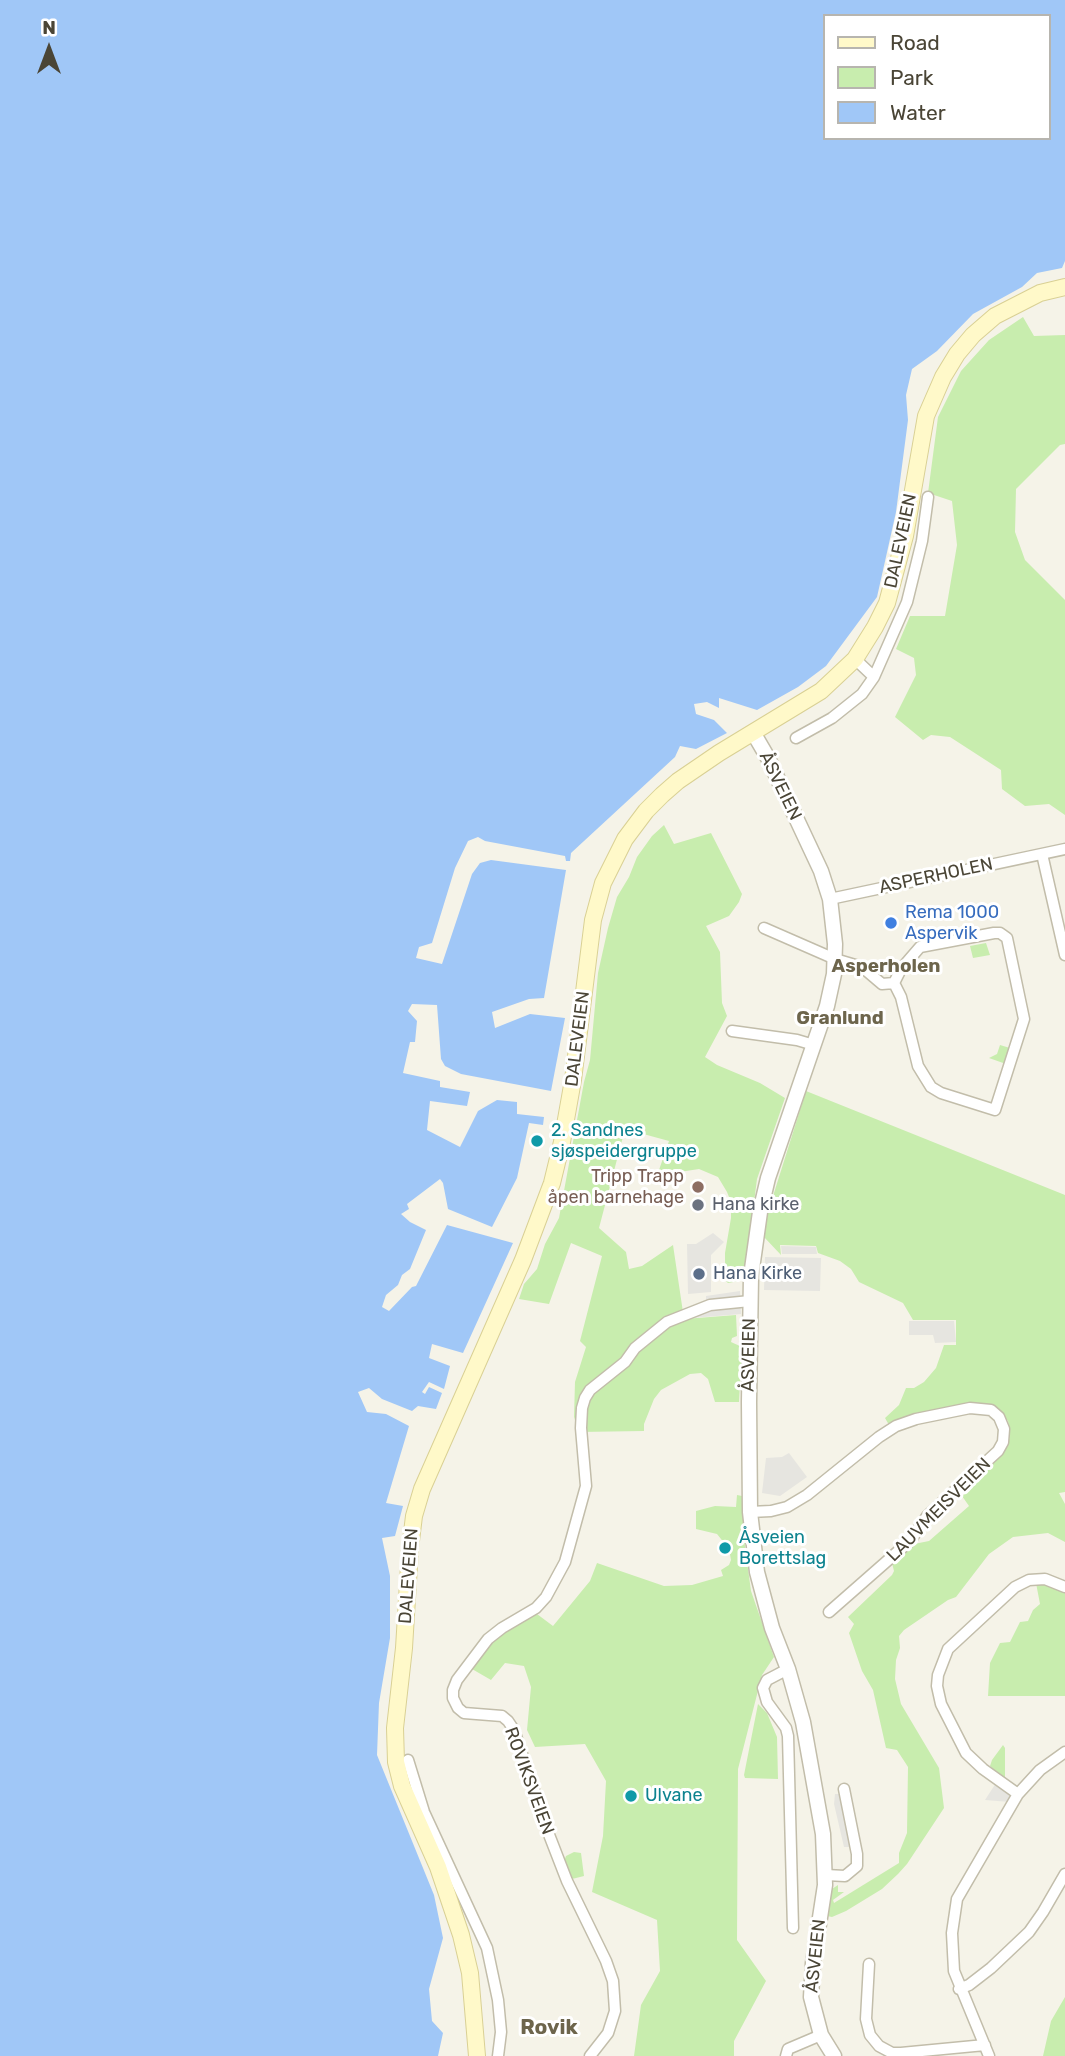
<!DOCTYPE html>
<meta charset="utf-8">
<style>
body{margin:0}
#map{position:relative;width:1065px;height:2056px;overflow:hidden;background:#f5f3e8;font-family:Rubik,sans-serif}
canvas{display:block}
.legend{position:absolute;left:823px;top:14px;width:228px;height:126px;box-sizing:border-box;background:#fff;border:2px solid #b7b5af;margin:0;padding:9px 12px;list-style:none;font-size:21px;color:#4a4536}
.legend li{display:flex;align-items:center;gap:14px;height:35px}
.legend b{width:35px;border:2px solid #b7b5af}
.north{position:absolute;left:14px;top:14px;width:70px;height:70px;-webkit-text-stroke:5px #fff;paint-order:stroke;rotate:0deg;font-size:19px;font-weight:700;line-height:28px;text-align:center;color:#4a4536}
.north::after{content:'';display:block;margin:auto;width:24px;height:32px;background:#4a4536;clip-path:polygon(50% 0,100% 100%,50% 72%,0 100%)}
</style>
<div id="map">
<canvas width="1065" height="2056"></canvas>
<ul class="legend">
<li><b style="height:9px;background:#fff9c9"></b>Road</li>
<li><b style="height:19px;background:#c8edae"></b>Park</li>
<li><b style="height:19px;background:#a0c7f7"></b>Water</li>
</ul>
<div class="north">N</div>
</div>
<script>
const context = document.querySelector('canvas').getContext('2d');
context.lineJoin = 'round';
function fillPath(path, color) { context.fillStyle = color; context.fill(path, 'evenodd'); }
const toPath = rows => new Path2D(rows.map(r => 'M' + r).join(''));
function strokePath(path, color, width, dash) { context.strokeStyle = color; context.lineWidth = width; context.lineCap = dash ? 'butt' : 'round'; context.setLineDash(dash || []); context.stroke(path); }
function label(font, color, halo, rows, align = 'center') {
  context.font = font + ' Rubik,sans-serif'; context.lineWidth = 6; context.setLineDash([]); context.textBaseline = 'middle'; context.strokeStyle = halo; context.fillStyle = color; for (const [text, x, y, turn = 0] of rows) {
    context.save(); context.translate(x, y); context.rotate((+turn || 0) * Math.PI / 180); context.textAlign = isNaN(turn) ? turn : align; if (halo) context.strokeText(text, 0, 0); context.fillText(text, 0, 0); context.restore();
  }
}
fillPath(toPath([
 [1023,317,1034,336,1065,335,1065,444,1060,445,1016,489,1015,532,1025,560,1065,600,1065,815,1049,804,1025,806,1002,789,1001,770,950,737,931,735,923,740,895,717,916,675,914,658,896,649,910,616,945,616,957,545,952,501,928,493,938,417,961,371,989,340],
 [664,825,674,844,711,833,742,894,739,902,729,916,706,926,720,952,722,1003,727,1016,705,1057,717,1065,760,1083,785,1098,757,1179,744,1280,728,1283,725,1280,725,1253,731,1218,731,1202,727,1192,718,1177,699,1169,673,1173,668,1181,659,1170,669,1141,625,1129,599,1228,626,1252,629,1269,642,1266,673,1245,684,1319,736,1315,737,1336,732,1338,731,1342,742,1347,739,1402,715,1402,708,1379,701,1373,690,1374,661,1390,654,1399,644,1424,644,1431,579,1432,574,1417,575,1382,586,1347,580,1341,602,1256,571,1243,549,1304,519,1299,524,1284,537,1269,545,1244,559,1218,584,1082,590,1060,598,973,608,928,617,897,629,877,637,857,652,836],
 [986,943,990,955,973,958,970,946],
 [1000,1045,1010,1048,1006,1064,989,1058,997,1054],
 [806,1091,1065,1195,1065,1492,1059,1493,1065,1504,1065,1542,1048,1533,1013,1537,989,1554,956,1597,948,1600,904,1630,899,1636,900,1648,896,1660,895,1679,901,1704,939,1768,944,1808,907,1864,898,1874,882,1889,846,1911,832,1917,827,1916,832,1889,838,1885,838,1892,844,1892,833,1900,834,1903,899,1863,899,1853,907,1833,908,1767,897,1750,886,1748,873,1690,862,1671,849,1633,854,1624,848,1617,892,1575,894,1571,892,1563,914,1544,929,1541,969,1506,962,1496,970,1490,972,1480,1008,1446,1010,1434,1008,1421,998,1410,981,1403,956,1406,889,1425,885,1418,899,1405,906,1388,914,1388,924,1382,936,1368,944,1345,956,1345,956,1320,913,1320,903,1303,859,1282,851,1269,840,1261,818,1253,816,1246,780,1245,781,1255,764,1237,768,1212],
 [737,1495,742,1496,745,1547,751,1591,774,1657,762,1675,738,1769,737,1940,766,1981,734,2041,734,2056,634,2056,641,2005,660,1971,657,1920,592,1892,603,1836,606,1781,585,1744,535,1747,527,1730,531,1687,524,1666,505,1663,491,1680,472,1669,487,1647,507,1630,537,1614,553,1626,590,1581,597,1563,664,1586,692,1585,723,1576,721,1570,729,1565,731,1560,729,1549,717,1534,696,1529,696,1511,715,1506,736,1507],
 [1036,1583,1058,1588,1065,1592,1065,1696,988,1696,990,1663,1000,1643,1010,1642,1020,1622,1028,1621,1033,1610,1040,1604],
 [758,1704,767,1713,777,1737,778,1779,745,1778,744,1775],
 [1003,1745,1005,1748,1005,1780,990,1766,992,1760],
 [574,1852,581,1853,584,1876,572,1879,564,1861,566,1856],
 [1065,1997,1065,2056,1043,2056,1051,2021]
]), '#c8edae');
fillPath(toPath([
 [713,1233,724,1242,711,1255,711,1292,688,1294,687,1244,696,1244],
 [781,1246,816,1247,817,1254,782,1254],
 [765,1257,821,1258,820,1291,764,1290],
 [740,1291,741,1314,692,1318,706,1309,706,1296],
 [909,1321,954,1321,956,1342,935,1343,933,1335,909,1335],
 [789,1453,807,1477,780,1496,762,1493,766,1458,782,1457],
 [996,1783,1011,1794,1010,1802,985,1800],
 [835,1794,840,1794,851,1847,844,1847,834,1804]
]), '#e6e5e0');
fillPath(toPath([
 [0,0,1065,0,1065,261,1062,268,1037,273,1022,287,973,314,937,351,912,369,906,395,908,420,896,512,877,597,826,666,798,687,757,710,719,698,719,708,707,702,694,704,696,714,714,720,727,733,696,749,680,746,675,757,571,853,570,861,566,861,565,856,485,841,478,837,468,841,455,868,432,943,419,947,416,958,442,964,472,874,480,863,491,860,566,870,544,998,529,999,492,1012,495,1028,530,1014,565,1018,551,1091,461,1074,445,1066,441,1059,437,1005,412,1004,408,1011,417,1021,415,1042,410,1042,403,1073,440,1081,440,1087,470,1092,467,1106,430,1101,427,1130,460,1147,478,1111,497,1100,517,1102,517,1114,544,1117,543,1125,529,1123,517,1178,492,1227,448,1209,443,1183,440,1179,407,1204,409,1209,401,1214,410,1222,426,1230,410,1269,402,1275,398,1285,386,1295,382,1307,389,1311,412,1287,416,1286,447,1225,513,1243,463,1353,432,1344,429,1358,450,1366,444,1389,429,1382,422,1392,425,1394,429,1387,442,1393,436,1409,418,1406,412,1411,382,1399,369,1388,358,1392,367,1412,386,1414,409,1426,386,1503,403,1506,395,1536,382,1538,390,1576,390,1638,379,1703,377,1755,434,1895,443,1938,429,1989,432,2021,443,2033,438,2056,0,2056],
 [825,16,1049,16,1049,138,825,138]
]), '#a0c7f7');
const minor = toPath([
 [855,659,874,677],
 [796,738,832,718,862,694,874,677,907,602,922,541,928,497],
 [1042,854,1065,955],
 [830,899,1065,849],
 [764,928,835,959,862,967,882,984,894,983],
 [994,933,1000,933,1007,938,1024,1019,995,1110,941,1093,931,1087,918,1066,901,997,894,983,901,969,920,947,994,933],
 [732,1031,797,1040,814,1045],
 [750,1512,771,1511,787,1507,807,1495,879,1437,896,1426,916,1419,970,1408,991,1410,999,1417,1004,1429,1003,1442,998,1451,927,1516,911,1540,829,1612],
 [788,1669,767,1680,763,1688,767,1702,786,1728,788,1736,793,1928],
 [408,1760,424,1812,487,1948,498,2000,501,2032,498,2056],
 [1018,1794,983,1769,966,1753,941,1704,937,1686,938,1675,948,1649,1015,1587,1029,1580,1045,1579,1065,1587],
 [826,1875,845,1876,857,1866,857,1854,844,1789],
 [869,1964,866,2019,870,2035,879,2046,892,2053,901,2053,985,2045],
 [959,1989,969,1985,991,1968,1029,1932,1043,1912,1065,1874],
 [590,2056,608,2033,615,2011,613,1981,606,1961,567,1881,548,1832,514,1730,508,1721,502,1716,464,1713,458,1708,453,1698,453,1690,457,1680,488,1639,502,1628,536,1608,546,1597,565,1562,586,1486,581,1428,582,1408,585,1398,590,1390,625,1362,635,1348,667,1322,710,1305,750,1301],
 [786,2056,788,2049,821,2035],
 [989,2056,954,1971,952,1933,957,1899,1018,1794,1040,1770,1065,1752]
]);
const tertiary = toPath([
 [754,734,768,758,821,871,830,899,835,944,834,974,827,1006,768,1178,760,1212,751,1276,749,1402,750,1512,757,1572,772,1628,788,1669,803,1722,823,1834,825,1885,813,1963,811,1997,821,2035,834,2056]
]);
const secondary = toPath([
 [477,2056,470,1973,461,1935,438,1867,402,1786,396,1762,395,1728,404,1648,410,1549,414,1516,422,1489,523,1260,552,1183,562,1142,573,1080,593,920,603,883,625,839,646,811,662,795,678,781,719,753,821,691,855,659,875,627,887,603,905,536,926,416,943,377,957,354,973,335,995,316,1040,293,1065,287]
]);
strokePath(minor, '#c2bdaa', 13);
strokePath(tertiary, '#c2bdaa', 17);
strokePath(secondary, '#d9d094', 18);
strokePath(minor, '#fff', 10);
strokePath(tertiary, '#fff', 14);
strokePath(secondary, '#fff9c9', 16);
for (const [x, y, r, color] of [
 [891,923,7,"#3f7fe0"],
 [537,1141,7,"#0f9aa8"],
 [698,1187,7,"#8d6e63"],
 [698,1205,7,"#6b7280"],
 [699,1274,7,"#5c6f8a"],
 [725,1548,7,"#0f9aa8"],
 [631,1796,7,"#0f9aa8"]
]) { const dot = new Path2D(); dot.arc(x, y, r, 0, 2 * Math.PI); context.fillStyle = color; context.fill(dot); strokePath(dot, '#fff', 2.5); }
label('18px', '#4a4536', '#fff', [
 ["DALEVEIEN",901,541,-78],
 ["ÅSVEIEN",780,786,64],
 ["ASPERHOLEN",936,876,-12],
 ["DALEVEIEN",578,1039,-83],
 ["ÅSVEIEN",749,1355,-89],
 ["LAUVMEISVEIEN",939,1510,-45],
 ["DALEVEIEN",409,1576,-86],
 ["ROVIKSVEIEN",529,1781,70],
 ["ÅSVEIEN",816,1956,-84]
]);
label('18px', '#366cbe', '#fff', [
 ["Rema 1000",905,913],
 ["Aspervik",905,934]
], 'left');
label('18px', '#0d838f', '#fff', [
 ["2. Sandnes",551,1131],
 ["sjøspeidergruppe",551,1152],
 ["Åsveien",739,1538],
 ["Borettslag",739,1559],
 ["Ulvane",645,1796]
], 'left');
label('18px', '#785e54', '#fff', [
 ["Tripp Trapp",684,1177],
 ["åpen barnehage",684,1198]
], 'right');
label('18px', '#5b616d', '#fff', [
 ["Hana kirke",712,1205]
], 'left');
label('18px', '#4e5e75', '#fff', [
 ["Hana Kirke",713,1274]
], 'left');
label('bold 19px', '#6d654c', '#fff', [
 ["Asperholen",886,967],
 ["Granlund",840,1019]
]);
label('bold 21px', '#6d654c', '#fff', [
 ["Rovik",549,2028]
]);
</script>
